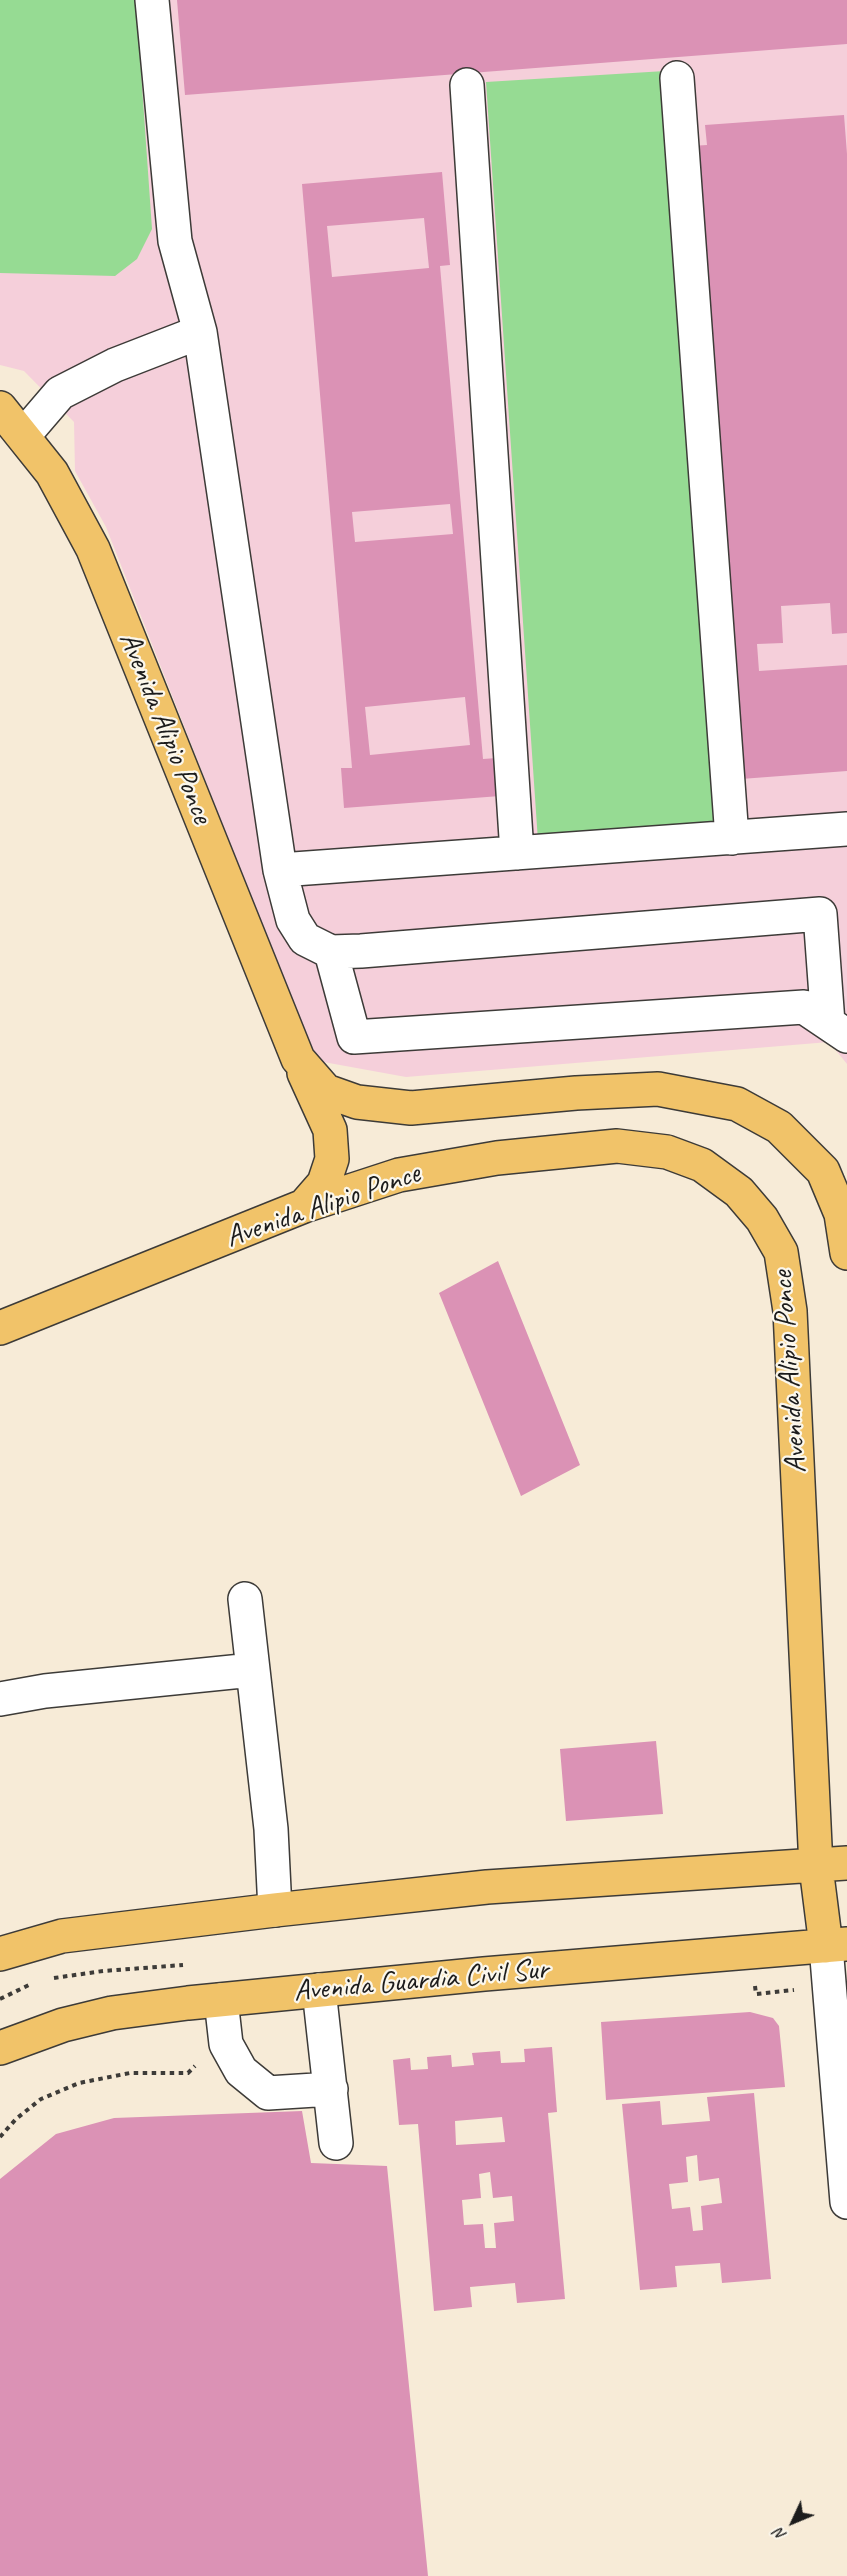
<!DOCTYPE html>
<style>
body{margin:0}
#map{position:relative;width:847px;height:2576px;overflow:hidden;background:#f7ebd7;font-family:Caveat,sans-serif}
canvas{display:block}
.north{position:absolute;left:763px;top:2492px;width:60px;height:60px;-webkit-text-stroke:4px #fbf7ec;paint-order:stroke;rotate:226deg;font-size:16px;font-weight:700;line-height:24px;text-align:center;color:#1c1c1c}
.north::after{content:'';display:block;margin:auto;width:21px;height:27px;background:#1c1c1c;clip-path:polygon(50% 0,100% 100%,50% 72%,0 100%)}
</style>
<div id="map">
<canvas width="847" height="2576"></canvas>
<div class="north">N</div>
</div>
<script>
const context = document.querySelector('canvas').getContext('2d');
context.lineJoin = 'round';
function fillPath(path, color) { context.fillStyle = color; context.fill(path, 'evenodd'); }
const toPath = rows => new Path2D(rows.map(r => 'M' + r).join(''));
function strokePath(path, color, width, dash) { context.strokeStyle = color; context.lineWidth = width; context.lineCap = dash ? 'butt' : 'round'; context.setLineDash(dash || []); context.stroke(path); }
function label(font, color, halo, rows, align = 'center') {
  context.font = font + ' Caveat,sans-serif'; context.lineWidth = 4.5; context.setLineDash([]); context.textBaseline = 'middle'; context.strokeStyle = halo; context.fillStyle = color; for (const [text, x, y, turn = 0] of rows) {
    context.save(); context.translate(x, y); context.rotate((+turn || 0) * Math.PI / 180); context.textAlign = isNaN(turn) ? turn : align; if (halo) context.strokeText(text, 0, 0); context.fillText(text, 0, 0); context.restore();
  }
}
fillPath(toPath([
 [0,0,847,0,847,1064,829,1042,406,1077,318,1061,288,991,106,527,75,471,74,422,24,371,0,365]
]), '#f5cfda');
fillPath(toPath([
 [0,0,136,0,152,229,137,259,115,276,0,273],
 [665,71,715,827,538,841,486,82]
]), '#96db93');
fillPath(toPath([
 [177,0,847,0,847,44,185,95],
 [844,115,847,154,847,633,832,634,830,603,781,606,783,643,757,644,759,671,847,665,847,771,741,779,691,146,707,145,705,125],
 [442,172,450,265,440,266,483,759,497,758,500,796,344,808,341,768,352,768,302,184],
 [424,218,429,268,332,277,327,226],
 [450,504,453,534,355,542,352,512],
 [465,697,470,745,370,755,365,707],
 [498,1261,580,1465,521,1496,439,1293],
 [656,1741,663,1814,566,1821,560,1749],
 [750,2012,773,2018,779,2026,785,2087,606,2100,601,2022],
 [552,2047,557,2112,548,2113,565,2299,517,2303,515,2283,470,2287,472,2307,434,2311,418,2124,399,2125,393,2060,410,2058,411,2070,428,2069,427,2057,451,2055,452,2067,474,2065,472,2053,500,2051,501,2063,525,2062,524,2049],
 [502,2117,505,2142,456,2145,455,2121],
 [490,2172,493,2198,512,2196,514,2221,494,2223,496,2248,485,2248,483,2224,464,2225,462,2200,481,2198,479,2174],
 [754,2093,771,2279,722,2283,720,2263,675,2266,677,2287,640,2290,622,2104,660,2101,662,2125,710,2121,707,2097],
 [697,2155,699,2181,719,2178,722,2203,701,2206,703,2230,693,2231,690,2207,672,2209,669,2184,688,2182,686,2157],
 [302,2111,311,2163,387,2166,428,2576,0,2576,0,2179,56,2134,114,2118]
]), '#db92b5');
const minor = toPath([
 [677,78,732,838],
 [467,85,517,853],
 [200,332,280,870,293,920,305,939,331,952,361,951,820,914,828,1023],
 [24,435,60,393,115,365,200,332,175,241,152,0],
 [280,870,847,829],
 [331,952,354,1037,804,1007,847,1036],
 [245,1599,271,1829,275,1910],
 [0,1699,45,1691,252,1670],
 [826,1946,847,2202],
 [319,1990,336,2143],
 [221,2000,226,2044,241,2071,268,2093,331,2089]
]);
const major = toPath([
 [0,408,52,473,93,549,298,1059,326,1091,357,1102,411,1108,576,1093,658,1089,737,1104,779,1127,823,1171,841,1214,847,1253],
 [304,1206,324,1183,332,1159,330,1130,304,1073],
 [0,1328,304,1206,399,1175,497,1158,617,1146,667,1152,702,1165,739,1192,762,1219,781,1252,790,1311,816,1867,826,1946],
 [0,1954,62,1936,275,1910,487,1887,847,1863],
 [0,2048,63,2025,112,2013,188,2003,484,1974,847,1944]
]);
strokePath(minor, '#3d3b38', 36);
strokePath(major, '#3d3b38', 36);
strokePath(toPath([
 [54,1978,103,1971,183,1965],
 [755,1986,756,1994,794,1990],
 [0,1999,29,1985],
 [0,2137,16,2119,41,2099,79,2083,130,2073,188,2073,195,2066]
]), '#3d3b38', 4, [4.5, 4.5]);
strokePath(minor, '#fff', 33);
strokePath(major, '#f1c369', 33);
label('30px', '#1c1c1c', '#fbf7ec', [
 ["Avenida Alipio Ponce",165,728,68],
 ["Avenida Alipio Ponce",323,1206,-19],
 ["Avenida Alipio Ponce",790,1372,-94],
 ["Avenida Guardia Civil Sur",421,1981,-5]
]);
</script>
